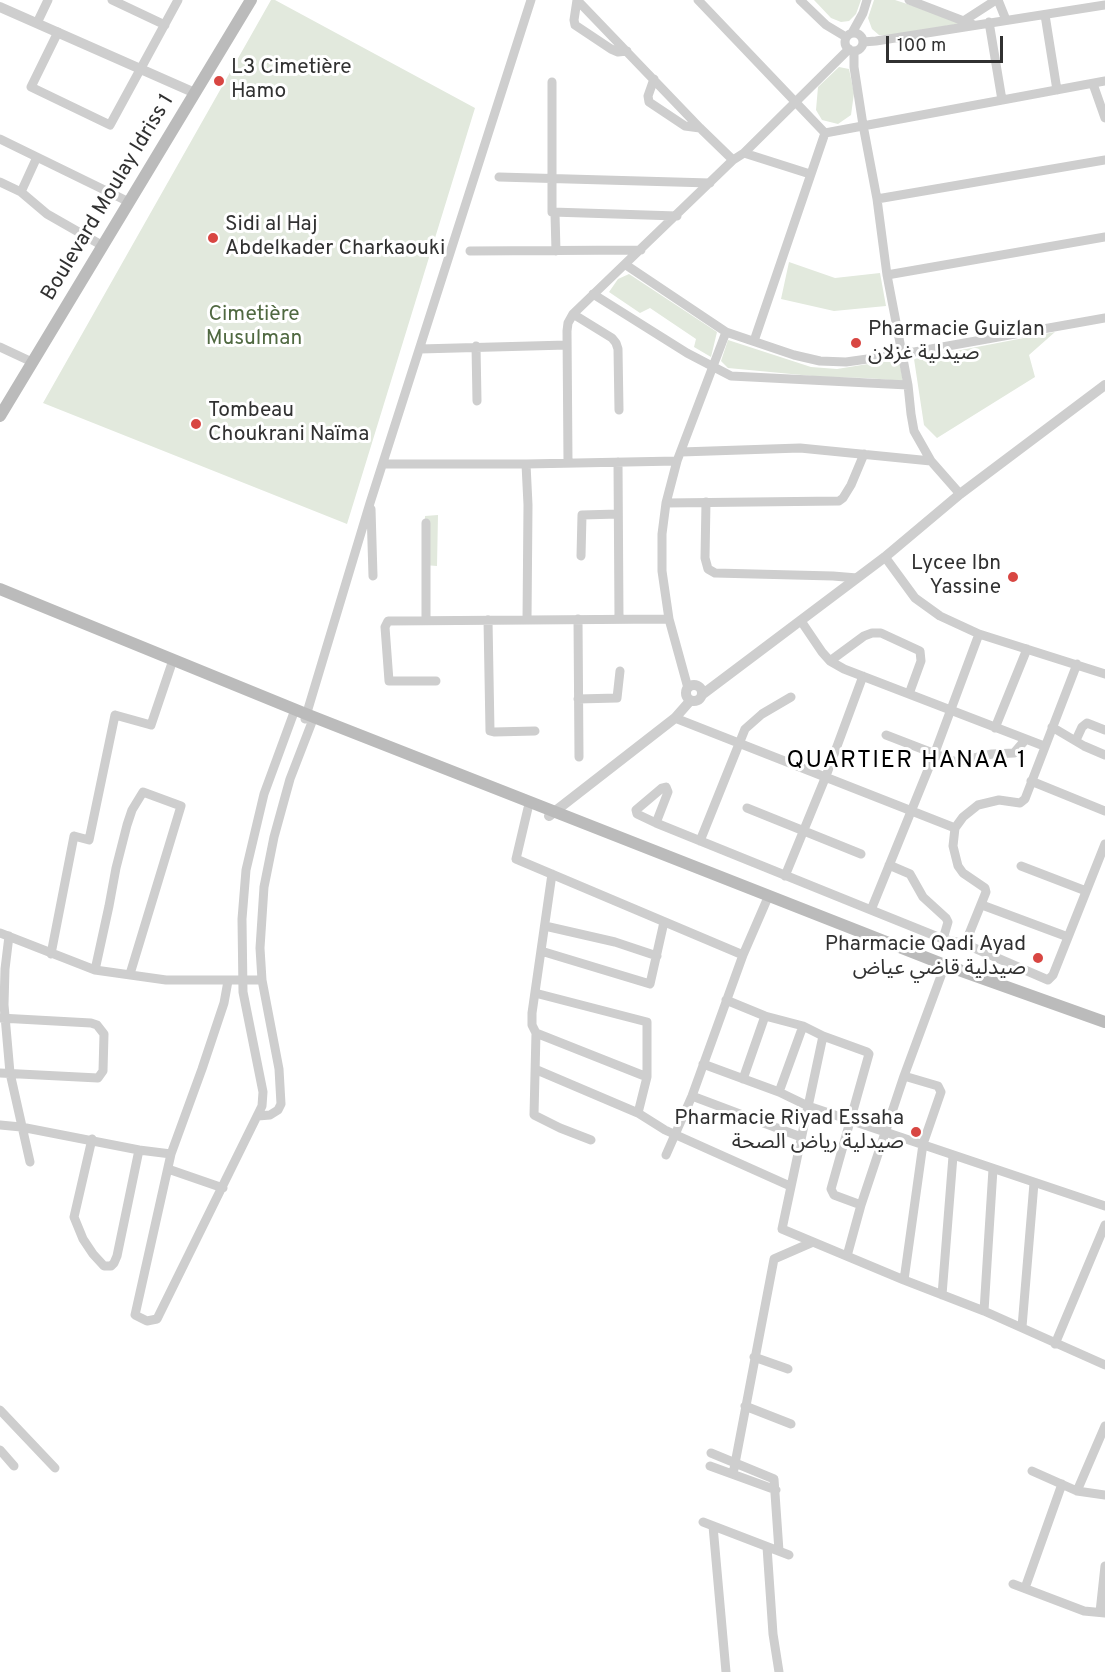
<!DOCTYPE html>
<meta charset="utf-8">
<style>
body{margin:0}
#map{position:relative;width:1105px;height:1672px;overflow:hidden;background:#fff;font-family:Overpass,sans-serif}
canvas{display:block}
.scale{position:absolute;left:886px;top:36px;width:117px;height:27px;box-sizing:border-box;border:3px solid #313131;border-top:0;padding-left:8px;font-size:18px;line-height:21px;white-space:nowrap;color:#313131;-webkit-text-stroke:4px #fff;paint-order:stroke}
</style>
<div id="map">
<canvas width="1105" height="1672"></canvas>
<div class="scale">100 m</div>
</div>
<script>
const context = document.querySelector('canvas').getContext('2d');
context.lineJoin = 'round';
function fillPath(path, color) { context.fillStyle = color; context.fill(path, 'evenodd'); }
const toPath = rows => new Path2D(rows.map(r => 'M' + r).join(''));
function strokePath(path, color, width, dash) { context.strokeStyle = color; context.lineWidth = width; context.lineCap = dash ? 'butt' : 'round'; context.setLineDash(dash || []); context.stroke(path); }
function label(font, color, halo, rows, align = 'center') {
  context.font = font + ' Overpass,"Noto Sans Arabic",sans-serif'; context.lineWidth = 6; context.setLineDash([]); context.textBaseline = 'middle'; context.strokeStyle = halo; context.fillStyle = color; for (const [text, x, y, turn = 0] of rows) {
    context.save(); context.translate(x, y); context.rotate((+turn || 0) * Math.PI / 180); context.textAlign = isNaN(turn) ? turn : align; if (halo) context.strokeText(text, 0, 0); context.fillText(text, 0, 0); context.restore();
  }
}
fillPath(toPath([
 [271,0,275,0,475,108,347,524,43,403],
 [814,0,861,0,856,14,849,21,841,22,831,18],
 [874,0,895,0,959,21,958,24,889,35,879,35,872,29,868,18],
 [839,67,849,69,854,93,851,115,838,124,822,120,816,110,818,87],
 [789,262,835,278,880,273,886,306,834,311,781,299],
 [629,274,717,332,711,357,694,347,696,339,650,308,640,313,609,292,618,279],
 [1055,332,1029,355,1035,377,937,438,924,425,914,359],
 [728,340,811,367,837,369,899,359,903,381,867,378,823,377,728,368,721,361],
 [438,515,437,566,424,565,425,516]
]), '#e2e9dd');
strokePath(toPath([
 [112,0,165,25],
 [577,0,700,128,733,160],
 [577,0,574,20,575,25,611,49,618,52,627,51],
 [698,0,825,133,754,341],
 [800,0,826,25,846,37],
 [909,0,974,25],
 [998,0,1006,20],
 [1045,15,1057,90],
 [965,20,996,0],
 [989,22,1002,100],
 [37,23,48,0],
 [58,32,31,87,110,125,178,0],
 [852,33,863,13,867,0],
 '845 42a9 9 0 1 1 18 0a9 9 0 1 1-18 0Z',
 [863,42,876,41,1105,5],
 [854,51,854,67,863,125,877,199,887,275,908,385,911,414,914,431,931,461,960,494],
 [654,79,648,96,649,102,685,126,700,128],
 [552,82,552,212,677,216],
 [1093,84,1105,118],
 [825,133,1105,81],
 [0,139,129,202],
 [744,153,810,174],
 [499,177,710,183],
 [0,182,21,192,37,157],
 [21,192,47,214,103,246],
 [877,199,1105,160],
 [555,214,556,251],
 [470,251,641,250],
 [626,265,726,332,794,355,820,361,846,362,903,354,1105,318],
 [887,275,1105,237],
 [593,294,687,353,731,376,908,385],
 [573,314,612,338,616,343,618,349,619,410],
 [476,346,477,401],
 [0,347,32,362],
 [420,349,567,345],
 [681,452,800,448,931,461],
 [568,462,567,331,568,323,573,314,733,160,744,153,849,49],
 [618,462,619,619],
 [384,464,526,464,677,461],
 [526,464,528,505,527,620],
 [706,502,705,558,708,569,715,573,833,576,857,578],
 [666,503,839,501,843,498,851,485,864,454],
 [371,509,373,576],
 [426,523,426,620],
 [581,556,582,515,618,514],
 [885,557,915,598,940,616,979,634,1105,674],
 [578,619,579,757],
 [488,620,490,731,494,732,535,731],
 [801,621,822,652,830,661,844,669,1044,746],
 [830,661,864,636,872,633,881,633,920,651,921,661,909,694],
 [436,681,389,681,385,627,388,621,669,619],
 [688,688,669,619,662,571,662,534,666,503,677,461,726,332],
 [578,699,617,698,620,671],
 [675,718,955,828],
 [305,719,370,503,531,0],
 [1052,727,1084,746,1105,755],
 [995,728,1027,649],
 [886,735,956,762,992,754,1014,753,1026,739],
 [1076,740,1082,727,1087,723,1105,730],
 [1031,781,1105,811],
 [528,808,516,859,743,955],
 [747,808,861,854],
 [656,823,668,792,666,787,662,788,636,810,637,814,656,823,871,910,943,939,965,944,1048,980,1053,975,1105,844],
 [700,841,745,729,762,714,791,697],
 [889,865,910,874,923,897,946,918,948,922,943,939],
 [1021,866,1086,891],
 [552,874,532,1013,532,1025,536,1033,534,1115,560,1128,591,1140],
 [785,876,826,776,863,676],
 [982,905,1068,937],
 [871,910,934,755,979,634],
 [545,926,615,942,657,956],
 [0,933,95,970],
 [9,936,5,969,4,1005,10,1073,30,1162],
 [965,944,986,892,985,888,963,873,958,866,953,846,955,828,963,817,978,805,999,800,1020,803,1025,799,1077,664],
 [541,951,650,984,664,922],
 [51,954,74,836,89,840,115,715,151,725,173,660],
 [130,974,181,806,143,792,132,810,127,825,116,868,109,906,95,970,166,980,262,980,260,948,264,887,274,837,290,779,312,722],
 [535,993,647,1022,647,1077,638,1113],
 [726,1000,765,1016,803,1026,823,1036,782,1229,904,1280,984,1311,1105,1365],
 [0,1018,91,1023,97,1025,104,1034,103,1071,98,1078,0,1073],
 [536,1033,647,1077],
 [823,1036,867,1052,869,1054,831,1189,834,1195,861,1205],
 [703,1064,779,1092,808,1106,1105,1206],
 [537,1070,638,1113,665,1130,790,1186],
 [743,1079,765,1016],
 [779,1092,803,1026],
 [692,1096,801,1137],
 [258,1116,270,1115,278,1110,281,1104,279,1069,262,980],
 [0,1125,21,1127,139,1150,171,1154,135,1315,147,1321,157,1319,262,1106,263,1092,243,992,242,919,246,870,264,794,293,715],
 [92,1139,74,1217,83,1239,93,1254,104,1266,111,1266,114,1263,117,1256,139,1150],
 [171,1154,202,1069,224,1003,228,981],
 [666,1155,692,1096,743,955,769,895],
 [168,1169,223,1188],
 [847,1256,861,1205,904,1076,945,965],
 [904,1280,923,1144,941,1092,938,1086,904,1076],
 [942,1295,953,1156],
 [984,1311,993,1169],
 [1022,1327,1034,1183],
 [1055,1344,1105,1225],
 [754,1357,788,1369],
 [745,1406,791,1424],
 [0,1410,55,1468],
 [0,1450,14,1466],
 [711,1453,774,1479,779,1551],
 [710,1466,776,1490],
 [1032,1471,1077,1491,1105,1495],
 [733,1474,774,1259,813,1242],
 [1077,1491,1105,1426],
 [703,1522,789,1555],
 [713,1526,726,1672],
 [767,1547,773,1634,779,1672],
 [1013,1584,1084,1611,1105,1613],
 [1025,1588,1062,1484],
 [1100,1612,1105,1566]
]), '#cecece', 9);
strokePath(toPath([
 [0,7,195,93],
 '686 693a8 8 0 1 1 16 0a8 8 0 1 1-16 0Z',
 [703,694,885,557,960,494,1105,385],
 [549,816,675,718,690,701]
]), '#cecece', 10);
strokePath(toPath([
 [0,416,251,0],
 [0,589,306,714,945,965,1105,1022]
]), '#bbb', 12);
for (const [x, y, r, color] of [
 [219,81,6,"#d84642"],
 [213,238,6,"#d84642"],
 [856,343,6,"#d84642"],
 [196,424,6,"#d84642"],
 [1013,577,6,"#d84642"],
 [1038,958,6,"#d84642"],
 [916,1132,6,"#d84642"]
]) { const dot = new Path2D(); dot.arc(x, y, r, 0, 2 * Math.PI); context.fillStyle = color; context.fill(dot); strokePath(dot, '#fff', 2); }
label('21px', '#313131', '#fff', [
 ["L3 Cimetière",231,69],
 ["Hamo",231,93],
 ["Sidi al Haj",225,226],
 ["Abdelkader Charkaouki",225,250],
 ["Pharmacie Guizlan",868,331],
 ["صيدلية غزلان",868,355],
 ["Tombeau",208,412],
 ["Choukrani Naïma",208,436],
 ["Lycee Ibn",1001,565,"right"],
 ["Yassine",1001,589,"right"],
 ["Pharmacie Qadi Ayad",1026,946,"right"],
 ["صيدلية قاضي عياض",1026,970,"right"],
 ["Pharmacie Riyad Essaha",904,1120,"right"],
 ["صيدلية رياض الصحة",904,1144,"right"]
], 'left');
label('21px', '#313131', '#fff', [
 ["Boulevard Moulay Idriss 1",109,198,-59]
]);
label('21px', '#506941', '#fff', [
 ["Cimetière",254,316],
 ["Musulman",254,340]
]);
context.letterSpacing = '1.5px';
label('24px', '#000', '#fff', [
 ["QUARTIER HANAA 1",907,762]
]);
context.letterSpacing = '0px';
</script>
